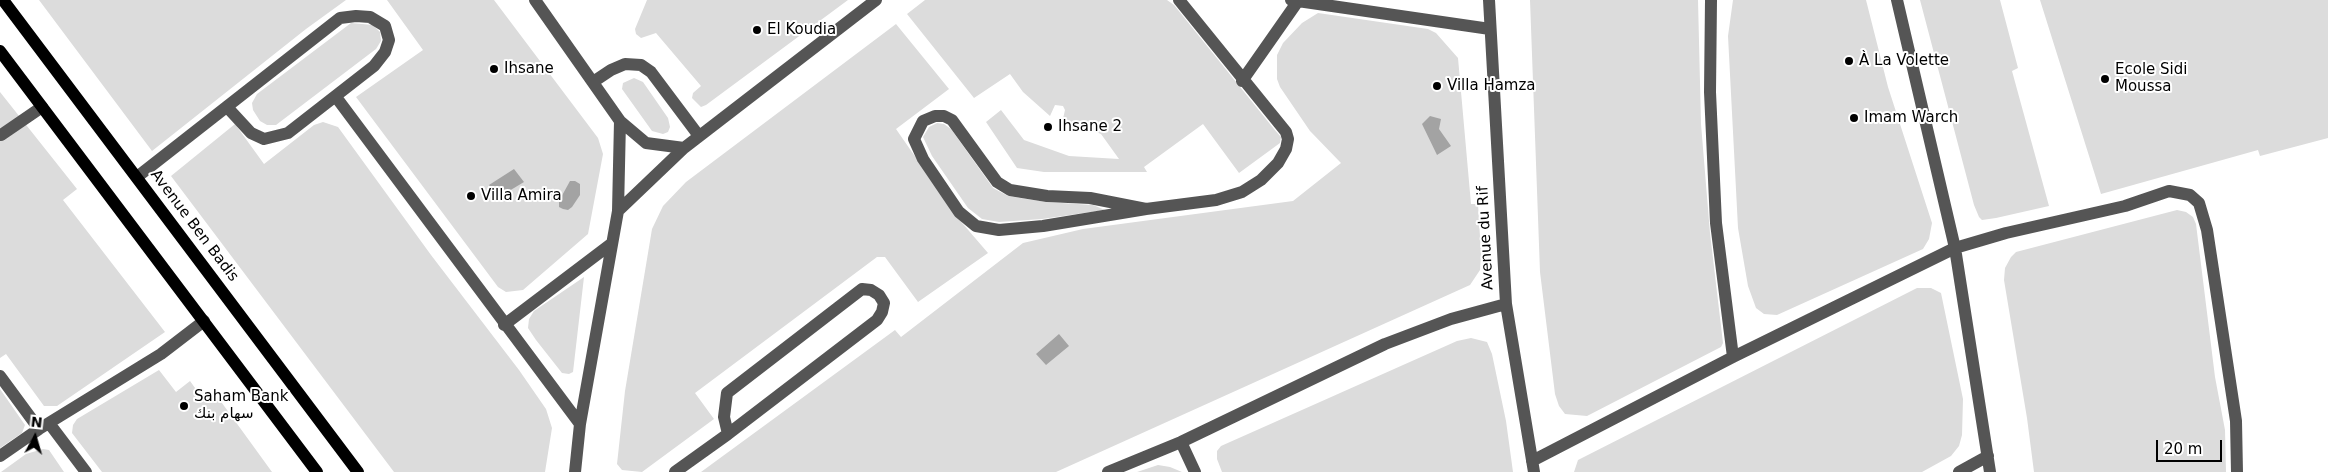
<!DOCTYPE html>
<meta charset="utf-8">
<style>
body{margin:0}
#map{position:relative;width:2328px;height:472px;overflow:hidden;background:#fff;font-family:"DejaVu Sans",sans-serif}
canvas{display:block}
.north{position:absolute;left:10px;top:412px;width:50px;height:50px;-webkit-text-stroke:4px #fff;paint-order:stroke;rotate:6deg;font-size:14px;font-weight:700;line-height:20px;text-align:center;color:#000}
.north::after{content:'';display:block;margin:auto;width:18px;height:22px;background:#000;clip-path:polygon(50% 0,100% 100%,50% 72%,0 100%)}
.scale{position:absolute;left:2156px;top:440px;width:66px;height:22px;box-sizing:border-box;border:2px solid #000;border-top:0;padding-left:6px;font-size:15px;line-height:18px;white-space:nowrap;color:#000;-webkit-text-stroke:4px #fff;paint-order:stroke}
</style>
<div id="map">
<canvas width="2328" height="472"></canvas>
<div class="north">N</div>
<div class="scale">20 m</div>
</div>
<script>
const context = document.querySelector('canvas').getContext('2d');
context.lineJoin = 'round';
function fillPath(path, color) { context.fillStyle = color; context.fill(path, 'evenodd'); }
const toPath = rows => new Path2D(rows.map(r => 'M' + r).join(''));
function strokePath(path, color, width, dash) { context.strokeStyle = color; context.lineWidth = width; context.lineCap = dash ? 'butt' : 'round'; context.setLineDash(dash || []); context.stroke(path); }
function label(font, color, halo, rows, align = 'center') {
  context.font = font + ' "DejaVu Sans",Cairo,sans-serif'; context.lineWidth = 4; context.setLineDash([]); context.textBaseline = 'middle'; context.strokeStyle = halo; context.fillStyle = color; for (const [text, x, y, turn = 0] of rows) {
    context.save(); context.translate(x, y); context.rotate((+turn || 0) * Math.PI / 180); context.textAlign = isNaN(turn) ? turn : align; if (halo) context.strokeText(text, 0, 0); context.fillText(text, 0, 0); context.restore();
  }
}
fillPath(toPath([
 [39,0,346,0,306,29,152,151],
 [387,0,494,0,598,138,603,154,588,234,523,290,506,292,498,287,356,97,423,50],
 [647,0,848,0,706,105,701,107,692,98,693,93,701,86,656,33,641,38,636,34,635,29],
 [925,0,1167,0,1174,5,1274,129,1281,137,1280,143,1239,173,1203,124,1144,167,1147,172,1044,172,1017,168,986,122,1001,110,1024,140,1069,156,1119,159,1101,134,1063,119,1065,110,1063,106,1055,105,1050,116,1023,92,1010,74,974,98,907,14],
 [1530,0,1698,0,1701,124,1710,233,1723,343,1721,347,1587,416,1565,414,1559,406,1555,394,1540,272],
 [1733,0,1866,0,1888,87,1932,223,1929,239,1923,249,1777,315,1764,314,1756,308,1748,286,1738,228,1728,36],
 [1920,0,2000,0,2018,68,2012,71,2049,206,1996,218,1982,220,1979,217,1974,205],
 [2040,0,2328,0,2328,138,2260,156,2258,150,2101,194],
 [1318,13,1428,29,1436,33,1458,58,1471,204,1478,204,1481,253,1480,270,1470,285,1056,472,701,472,895,330,901,337,1023,243,1083,229,1293,201,1341,163,1310,131,1280,87,1277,79,1277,55,1283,43,1302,23],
 [351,23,373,25,380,32,381,41,376,49,276,125,267,125,260,121,253,110,252,103,257,94],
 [896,24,949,89,896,129,957,217,988,253,918,302,885,257,877,257,695,393,714,419,642,472,622,470,617,464,625,391,652,229,663,206,686,182],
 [634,78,643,82,668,118,670,127,668,132,663,134,652,131,622,89,623,83],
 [0,92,77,189,63,200,165,332,57,406,44,406,6,354,0,358],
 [323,122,338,127,431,255,519,370,546,409,552,428,545,472,394,472,171,176,235,124,264,164,314,125],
 [937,123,944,124,951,129,993,188,1008,196,1046,202,1093,205,1105,210,1042,219,999,222,982,219,968,208,932,156,923,137,929,127],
 [2177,210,2186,212,2193,217,2196,224,2215,377,2225,430,2226,472,2034,472,2027,418,2004,280,2005,268,2011,257,2016,252],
 [584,277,573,372,569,374,562,373,536,340,528,328,529,319,534,311],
 [1917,288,1931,288,1941,293,1963,399,1962,435,1959,446,1951,456,1922,472,1574,472,1578,460],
 [1471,338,1487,342,1492,354,1506,421,1513,472,1222,472,1217,459,1217,451,1221,446,1457,341],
 [159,370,176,392,190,381,203,399,214,392,272,472,102,472,72,433,73,425,77,419],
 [0,389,25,425,22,433,0,448],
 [43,449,49,450,64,472,1,472,26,454],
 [1158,465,1170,467,1182,472,1137,472]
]), '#dcdcdc');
fillPath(toPath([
 [1430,116,1441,119,1439,129,1451,146,1437,155,1422,124],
 [514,169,524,182,499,197,489,185],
 [570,181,575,181,580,184,580,195,572,207,568,210,563,209,559,207,559,201],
 [1059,334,1069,346,1046,365,1036,354]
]), '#a3a3a3');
strokePath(toPath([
 [535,0,620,121,618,211,580,424,575,472],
 [1291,0,1490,29],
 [1489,0,1506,304,1534,472],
 [1711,0,1710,92,1716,223,1733,357],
 [1897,0,1955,248,1990,472],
 [1242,81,1298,1],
 [593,82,611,70,625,64,641,65,651,72,699,136],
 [336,97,580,424],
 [620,121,646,143,684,148],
 [1,135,42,107],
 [137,177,340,18,356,16,370,17,385,26,389,40,385,52,374,66,288,133,264,139,251,133,227,107],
 [1146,209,1090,198,1047,196,1010,190,997,182,952,120,944,116,935,116,923,121,914,139,923,159,959,212,976,226,999,230,1043,226,1146,209,1216,200,1242,192,1261,180,1278,163,1286,149,1288,139,1286,132,1179,0],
 [618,211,684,148,876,0],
 [504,325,611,244],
 [0,376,39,429,161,354,204,321],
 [49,423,86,472],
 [1181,442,1195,472],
 [0,456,39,429],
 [1532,461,1733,357,1955,248,2006,233,2125,206,2169,191,2190,195,2199,203,2207,230,2236,421,2237,472],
 [675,472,728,434,877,320,882,312,884,303,879,295,871,290,862,289,727,393,724,417,728,434],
 [1108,472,1181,442,1385,344,1451,319,1506,304],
 [1959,472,1988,456]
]), '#555', 12);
strokePath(toPath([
 [3,0,358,472],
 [0,51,317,472]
]), '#000', 12);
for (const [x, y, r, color] of [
 [757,30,5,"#000"],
 [1849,61,5,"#000"],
 [494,69,5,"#000"],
 [2105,79,5,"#000"],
 [1437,86,5,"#000"],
 [1854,118,5,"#000"],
 [1048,127,5,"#000"],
 [471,196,5,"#000"],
 [184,406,5,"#000"]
]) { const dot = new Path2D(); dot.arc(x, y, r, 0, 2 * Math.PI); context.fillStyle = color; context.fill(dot); strokePath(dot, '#fff', 2); }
label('15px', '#000', '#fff', [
 ["El Koudia",767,30],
 ["À La Volette",1859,61],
 ["Ihsane",504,69],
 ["Ecole Sidi",2115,70],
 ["Moussa",2115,87],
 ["Villa Hamza",1447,86],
 ["Imam Warch",1864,118],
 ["Ihsane 2",1058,127],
 ["Villa Amira",481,196],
 ["Saham Bank",194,397],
 ["سهام بنك",194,414]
], 'left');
label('15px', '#000', '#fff', [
 ["Avenue Ben Badis",194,226,53],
 ["Avenue du Rif",1486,238,-93]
]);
</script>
